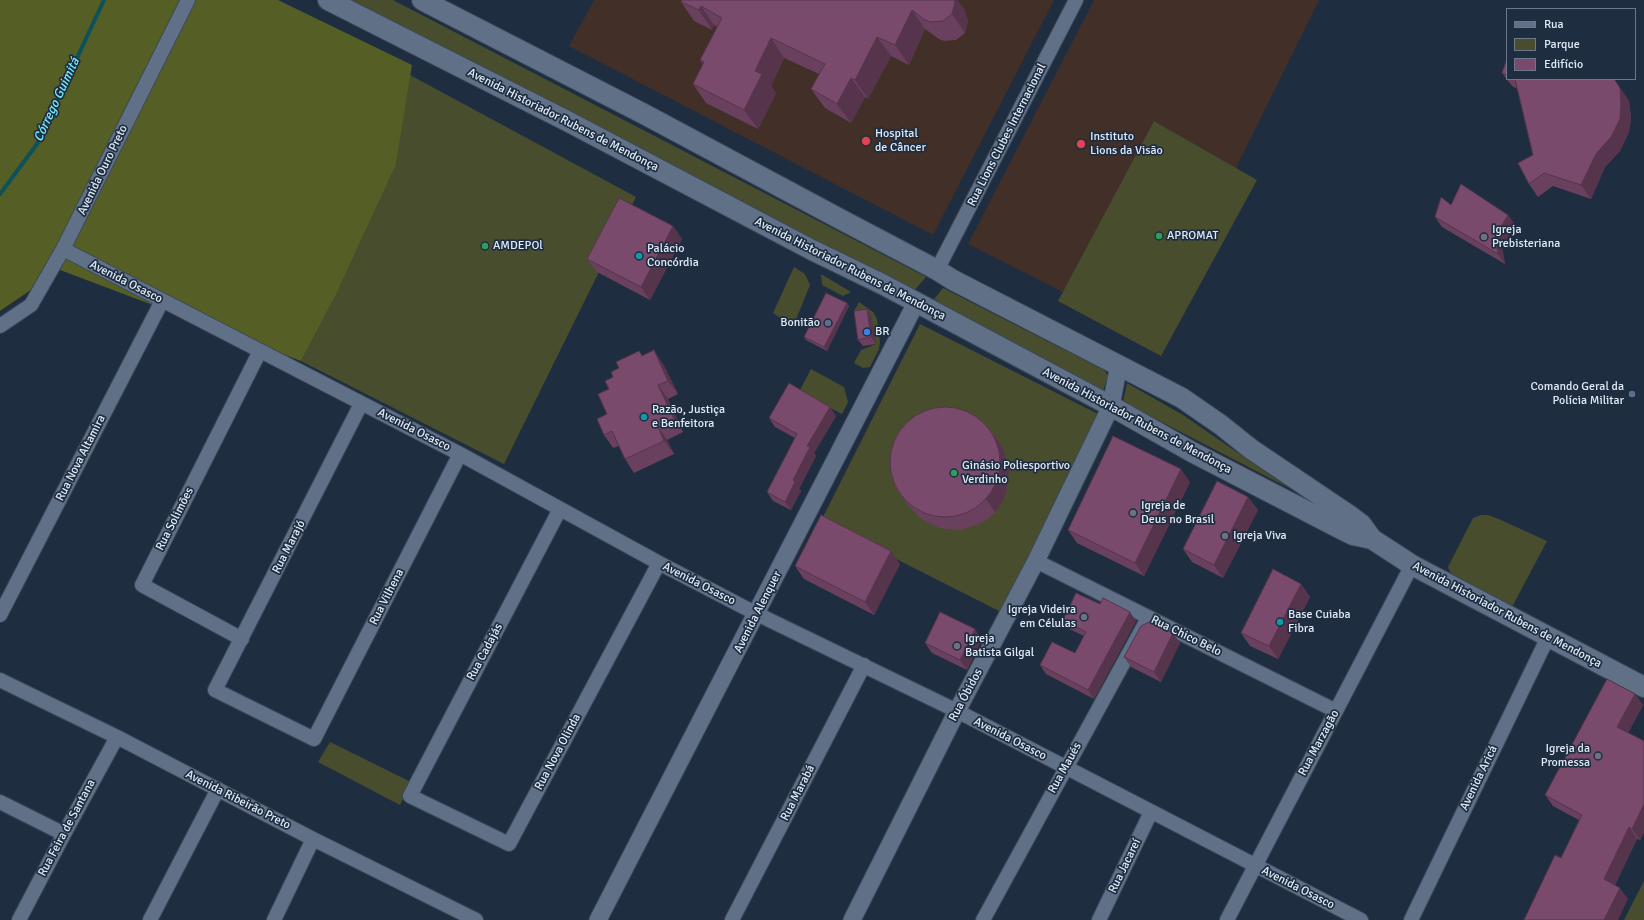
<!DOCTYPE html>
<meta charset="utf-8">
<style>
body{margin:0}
#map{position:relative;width:1644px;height:920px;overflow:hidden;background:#1f2d41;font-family:Signika,sans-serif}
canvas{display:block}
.legend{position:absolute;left:1506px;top:8px;width:130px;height:72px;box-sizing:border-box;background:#1f2d41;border:1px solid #6c798a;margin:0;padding:5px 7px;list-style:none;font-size:12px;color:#e0eaf7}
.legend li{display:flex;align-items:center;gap:8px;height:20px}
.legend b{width:20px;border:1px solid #6c798a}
</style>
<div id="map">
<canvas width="1644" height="920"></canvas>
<ul class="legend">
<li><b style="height:5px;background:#5f7087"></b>Rua</li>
<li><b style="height:11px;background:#484e2d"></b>Parque</li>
<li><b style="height:11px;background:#7a4a6c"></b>Edifício</li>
</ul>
</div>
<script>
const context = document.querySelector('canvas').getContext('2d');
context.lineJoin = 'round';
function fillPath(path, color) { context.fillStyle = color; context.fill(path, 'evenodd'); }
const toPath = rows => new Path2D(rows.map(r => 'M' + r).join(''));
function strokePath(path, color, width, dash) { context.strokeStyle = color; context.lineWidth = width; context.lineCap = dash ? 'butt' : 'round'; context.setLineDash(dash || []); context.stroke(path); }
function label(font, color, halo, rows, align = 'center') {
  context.font = font + ' Signika,sans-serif'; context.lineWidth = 3.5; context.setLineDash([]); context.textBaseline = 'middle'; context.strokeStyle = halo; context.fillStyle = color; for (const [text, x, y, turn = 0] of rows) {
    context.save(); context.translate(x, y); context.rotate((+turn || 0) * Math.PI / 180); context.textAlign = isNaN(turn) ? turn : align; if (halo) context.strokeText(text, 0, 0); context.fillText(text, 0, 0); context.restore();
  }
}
fillPath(toPath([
 [594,0,1054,0,933,235,569,46],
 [1094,0,1319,0,1236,168,1154,121,1063,292,968,244]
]), '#412f28');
fillPath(toPath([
 [351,0,393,0,926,277,913,292],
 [410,75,636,197,504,464,301,361,336,295,396,165],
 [1154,121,1257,180,1161,356,1058,301],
 [794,267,805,274,810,285,793,327,773,313],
 [821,274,851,292,843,296,822,285],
 [943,288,1104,370,1108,376,1103,391,931,303],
 [859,302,873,312,877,319,880,342,879,349,870,367,863,368,854,363,861,350,876,344,871,316,859,318,854,311],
 [920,324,1100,415,1001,612,821,521],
 [811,369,844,387,848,402,842,414,799,392],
 [1127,383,1183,415,1289,488,1123,402],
 [1481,515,1488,515,1501,520,1547,541,1512,607,1458,578,1450,572,1448,567,1473,518],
 [330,742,411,782,400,805,318,762],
 [1644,881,1644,920,1624,920]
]), '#484e2d');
fillPath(toPath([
 [0,0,278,0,412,65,396,165,336,295,301,361,60,270,0,311]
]), '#545e25');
strokePath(toPath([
 [0,194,37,144,104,0]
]), '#0d525b', 4);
const minor = toPath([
 [63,249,460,454,659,563,757,614,957,711,1361,920],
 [937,270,1076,0],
 [0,326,31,305,63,249,188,0],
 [361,404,215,690,314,739,460,454],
 [560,509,410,796,509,844,659,563],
 [1036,561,1336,711],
 [0,615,162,301],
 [242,639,142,585,260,351],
 [0,680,117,737,313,839,476,920],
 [0,802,64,834],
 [19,920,64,834,117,737],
 [150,920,218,789],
 [274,920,313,839],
 [732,920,864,665],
 [983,920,1148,618],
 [1099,920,1151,812],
 [1227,920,1412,565],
 [1411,920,1548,637]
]);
const tertiary = toPath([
 [598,920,916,303],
 [852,920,957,711,1036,561,1111,406,1119,364]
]);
const secondary = toPath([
 [328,0,567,121,812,250,882,284,1111,406,1192,452,1343,530,1353,535,1372,539],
 [422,0,644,114,842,220,937,270,953,280,1182,398,1221,425,1251,449,1349,515,1361,524,1372,539,1412,565,1644,687]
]);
strokePath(minor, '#3c4859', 16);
strokePath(tertiary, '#3c4859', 19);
strokePath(secondary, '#3c4859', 22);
strokePath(minor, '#5f7087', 14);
strokePath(tertiary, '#5f7087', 17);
strokePath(secondary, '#5f7087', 20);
fillPath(toPath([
 [681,0,957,0,964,9,968,21,965,33,956,40,944,41,939,39,925,29,909,65,891,56,868,99,865,97,851,123,825,108,811,89,819,74,784,58,771,86,776,93,758,129,706,103,693,84,703,64,700,60,717,27,714,25,712,30,694,21,681,2],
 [1507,59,1507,79,1614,79,1629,101,1631,118,1629,132,1620,151,1605,167,1591,199,1553,186,1538,197,1529,184,1533,155,1518,89,1512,86,1502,73],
 [1451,205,1508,215,1515,225,1502,247,1505,264,1442,227,1435,217],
 [673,226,682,239,650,300,597,272,587,259],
 [847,303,849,306,827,351,806,340,804,337],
 [867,309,871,316,876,344,863,346,858,340],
 [639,351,643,356,663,364,678,394,668,399,683,432,667,440,674,454,634,473,625,459,619,446,613,448,604,435,607,414,609,389,619,368],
 [836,416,814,453,816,456,799,489,801,491,791,510,773,501,767,492,795,438,775,427,769,418],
 [994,435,1003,448,1009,470,1006,493,1002,503,995,512,987,520,977,525,959,530,939,528,920,518,906,503,897,489],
 [1190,482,1144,576,1077,543,1068,530],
 [1248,497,1258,510,1223,578,1192,562,1183,549],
 [900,564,874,615,804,579,795,566],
 [1301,584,1310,597,1278,659,1250,646,1241,633],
 [1063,620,1136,621,1094,699,1046,674,1040,665,1075,653,1084,636,1069,629],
 [982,639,967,670,932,653,925,643],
 [1180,643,1161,682,1131,667,1124,657],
 [1635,694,1643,705,1628,733,1644,741,1644,832,1640,840,1637,839,1615,885,1628,899,1561,858,1579,820,1553,806,1545,795]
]), '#69405d');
fillPath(toPath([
 [954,0,957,0,964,9,968,21,965,33,952,14],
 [701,6,714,25,712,30,699,10],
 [912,10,925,29,909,65,895,45],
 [877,37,891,56,868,99,855,80],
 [771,38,784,58,771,86,776,93,758,129,744,110,755,71],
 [851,78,865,97,851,123,837,104],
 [1614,79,1629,101,1631,118,1629,132,1620,151,1605,167,1591,199,1581,185,1596,154],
 [1508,215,1515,225,1502,247,1505,264,1498,254,1495,237],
 [673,226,682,239,650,300,641,287],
 [847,303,849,306,827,351,824,347],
 [867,309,871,316,876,344,871,337],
 [654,350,663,364,678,394,668,381],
 [658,385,668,399,683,432,674,419],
 [830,407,836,416,814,453,816,456,799,489,801,491,791,510,785,502,807,446],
 [658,427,667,440,674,454,664,441],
 [994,435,1003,448,1009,470,1006,493,1002,503,995,512,986,499],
 [1181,469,1190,482,1144,576,1135,563],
 [1248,497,1258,510,1223,578,1214,565],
 [891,551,900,564,874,615,865,602],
 [1301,584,1310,597,1278,659,1269,646],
 [1130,612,1136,621,1094,699,1088,690],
 [975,629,982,639,967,670,960,660],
 [1173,633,1180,643,1161,682,1154,672],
 [1635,694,1643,705,1625,739,1617,727],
 [1644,804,1644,832,1640,840,1632,829],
 [1629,827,1637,839,1612,891,1604,879],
 [1620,888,1628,899,1618,920,1604,920]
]), '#55344c');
const building = toPath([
 [682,0,954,0,955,2,952,14,943,21,931,22,925,20,912,10,895,45,877,37,855,80,851,78,837,104,811,89,825,64,771,38,755,71,762,74,744,110,693,84,704,62,700,60,722,18,701,6,699,10,681,2,682,0],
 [1507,59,1507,75,1502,73,1507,59],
 [1515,79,1614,79,1620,88,1621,105,1620,119,1611,137,1596,154,1581,185,1544,173,1529,184,1518,163,1533,155,1515,79],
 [1461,184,1508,215,1495,237,1498,254,1435,217,1441,197,1451,205,1461,184],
 [619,198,673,226,641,287,587,259,619,198],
 [826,293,847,303,824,347,804,337,826,293],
 [867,309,871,337,858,340,854,311,867,309],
 [654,350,668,381,658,385,674,419,658,427,664,441,625,459,612,431,604,435,597,419,607,414,598,394,609,389,605,381,613,377,611,372,619,368,616,362,639,351,642,356,654,350],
 [789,383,830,407,807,446,810,447,793,480,795,482,785,502,767,492,797,434,769,418,789,383],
 '890 462a55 55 0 1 1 110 0a55 55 0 1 1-110 0Z',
 [1113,436,1181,469,1135,563,1068,530,1113,436],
 [1217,481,1248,497,1214,565,1183,549,1217,481],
 [821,515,891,551,865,602,795,566,821,515],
 [1273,569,1301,584,1269,646,1241,633,1273,569],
 [1076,593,1100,604,1103,598,1130,612,1088,690,1040,665,1052,642,1075,653,1086,632,1063,620,1076,593],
 [940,612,975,629,960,660,925,643,940,612],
 [1151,621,1173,633,1154,672,1124,657,1141,626,1151,621],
 [1607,679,1635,694,1617,727,1644,741,1644,804,1632,829,1629,827,1604,879,1620,888,1604,920,1524,920,1555,855,1561,858,1582,815,1545,795,1607,679]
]);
fillPath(building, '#7a4a6c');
strokePath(building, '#55344c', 1);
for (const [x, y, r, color] of [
 [866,141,5,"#e0444e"],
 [1081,144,5,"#e0444e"],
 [1159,236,4,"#2e9e5b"],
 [1484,237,4,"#6b7280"],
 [485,246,4,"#2e9e5b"],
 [639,256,4,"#0f9aa8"],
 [828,323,4,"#5c6f8a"],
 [867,332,4,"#3f7fe0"],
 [1632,394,4,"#5c6f8a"],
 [644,417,4,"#0f9aa8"],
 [954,473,4,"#2e9e5b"],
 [1133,513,4,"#6b7280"],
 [1225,536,4,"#6b7280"],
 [1084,617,4,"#6b7280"],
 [1280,622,4,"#0f9aa8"],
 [957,646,4,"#6b7280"],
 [1598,756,4,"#6b7280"]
]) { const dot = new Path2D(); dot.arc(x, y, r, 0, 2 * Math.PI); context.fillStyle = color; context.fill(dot); strokePath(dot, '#1f2d41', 1.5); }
label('12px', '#e0eaf7', '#1f2d41', [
 ["Avenida Historiador Rubens de Mendonça",563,120,27],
 ["Rua Lions Clubes Internacional",1007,135,-63],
 ["Avenida Ouro Preto",103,170,-64],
 ["Avenida Historiador Rubens de Mendonça",850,269,27],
 ["Avenida Osasco",126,282,27],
 ["Avenida Historiador Rubens de Mendonça",1137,421,28],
 ["Avenida Osasco",414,430,27],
 ["Rua Nova Altamira",81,458,-63],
 ["Rua Solimões",175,519,-63],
 ["Rua Marajó",289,547,-63],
 ["Avenida Osasco",699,584,27],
 ["Rua Vilhena",387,597,-63],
 ["Avenida Alenquer",758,612,-63],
 ["Avenida Historiador Rubens de Mendonça",1507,615,28],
 ["Rua Chico Belo",1186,636,26],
 ["Rua Cadajás",485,652,-62],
 ["Rua Óbidos",966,695,-62],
 ["Avenida Osasco",1010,739,27],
 ["Rua Marzagão",1319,743,-62],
 ["Rua Nova Olinda",558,752,-62],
 ["Rua Maués",1065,768,-61],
 ["Avenida Aricá",1479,778,-64],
 ["Rua Marabá",798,793,-63],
 ["Avenida Ribeirão Preto",238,800,27],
 ["Rua Feira de Santana",67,828,-62],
 ["Rua Jacareí",1125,866,-64],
 ["Avenida Osasco",1298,888,27]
]);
label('12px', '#e0eaf7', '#1f2d41', [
 ["Hospital",875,134],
 ["de Câncer",875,148],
 ["Instituto",1090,137],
 ["Lions da Visão",1090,151],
 ["Igreja",1492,230],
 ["Prebisteriana",1492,244],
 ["APROMAT",1167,236],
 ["AMDEPOl",493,246],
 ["Palácio",647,249],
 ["Concórdia",647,263],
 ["Bonitão",820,323,"right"],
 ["BR",875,332],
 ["Comando Geral da",1624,387,"right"],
 ["Polícia Militar",1624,401,"right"],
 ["Razão, Justiça",652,410],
 ["e Benfeitora",652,424],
 ["Ginásio Poliesportivo",962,466],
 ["Verdinho",962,480],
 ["Igreja de",1141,506],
 ["Deus no Brasil",1141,520],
 ["Igreja Viva",1233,536],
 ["Igreja Videira",1076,610,"right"],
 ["em Células",1076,624,"right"],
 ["Base Cuiaba",1288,615],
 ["Fibra",1288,629],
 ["Igreja",965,639],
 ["Batista Gilgal",965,653],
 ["Igreja da",1590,749,"right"],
 ["Promessa",1590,763,"right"]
], 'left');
label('italic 13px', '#74edfe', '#1f2d41', [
 ["Córrego Guimitá",57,100,-65]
]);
</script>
